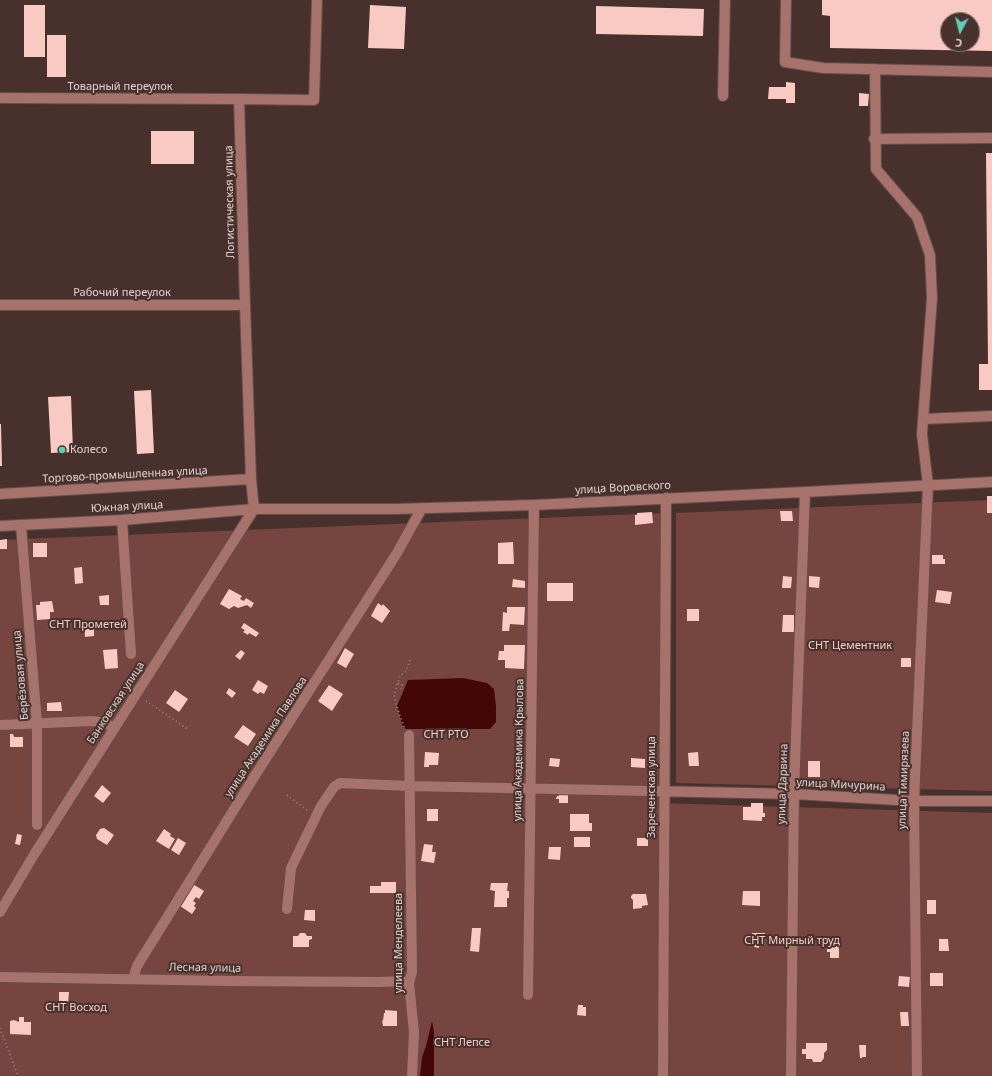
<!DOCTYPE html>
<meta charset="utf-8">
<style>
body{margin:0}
#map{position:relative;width:992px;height:1076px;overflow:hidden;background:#48312d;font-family:"Noto Sans",sans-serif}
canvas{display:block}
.north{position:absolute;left:940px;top:12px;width:40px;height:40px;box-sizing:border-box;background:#48312d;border:1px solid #85716e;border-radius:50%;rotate:187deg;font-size:11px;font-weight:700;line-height:16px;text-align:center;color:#e0d1cf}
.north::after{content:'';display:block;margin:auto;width:14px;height:18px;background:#5eceb7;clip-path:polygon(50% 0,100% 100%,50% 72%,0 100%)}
</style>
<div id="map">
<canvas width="992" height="1076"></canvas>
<div class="north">С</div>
</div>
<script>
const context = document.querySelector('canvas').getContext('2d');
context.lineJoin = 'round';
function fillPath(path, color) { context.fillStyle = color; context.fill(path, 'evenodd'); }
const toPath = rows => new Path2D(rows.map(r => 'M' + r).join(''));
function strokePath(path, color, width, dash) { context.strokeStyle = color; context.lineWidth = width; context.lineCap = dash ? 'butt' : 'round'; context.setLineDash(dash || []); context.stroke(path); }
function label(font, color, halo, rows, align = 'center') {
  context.font = font + ' "Noto Sans",sans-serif'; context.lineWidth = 4; context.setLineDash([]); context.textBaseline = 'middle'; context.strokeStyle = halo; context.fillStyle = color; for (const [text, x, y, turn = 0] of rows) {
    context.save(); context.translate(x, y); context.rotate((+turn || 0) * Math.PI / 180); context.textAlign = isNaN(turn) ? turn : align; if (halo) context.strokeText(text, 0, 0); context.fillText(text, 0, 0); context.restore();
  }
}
fillPath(toPath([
 [992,500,992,791,676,783,676,513],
 [663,513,658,803,992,813,992,1076,0,1076,0,540]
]), '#76453f');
fillPath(toPath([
 [463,678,487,683,494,689,496,706,496,722,490,729,406,729,402,725,397,706,408,680],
 [432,1021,434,1032,434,1076,420,1076,422,1057,426,1046]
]), '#430806');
fillPath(toPath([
 [822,0,992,0,992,51,830,48,830,16,822,15],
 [948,20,972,20,972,44,948,44],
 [24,5,45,5,45,57,24,57],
 [370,5,406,7,404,49,368,48],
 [596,6,704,9,703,36,596,34],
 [47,35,66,35,66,77,47,77],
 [786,82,795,83,795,103,786,103,786,99,768,99,769,87,786,87],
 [859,93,869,94,868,106,859,106],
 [151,131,194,131,194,164,151,164],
 [986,153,992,153,992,390,979,390,979,364,988,364],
 [151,390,154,453,137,454,134,391],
 [71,396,73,452,51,453,48,397],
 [0,424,1,424,2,466,0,466],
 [987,496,992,496,992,513,987,513],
 [780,511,792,511,793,521,781,521],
 [652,512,653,523,635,525,635,515,637,515,637,513],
 [7,539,7,549,0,549,0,540],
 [513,542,514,564,498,564,498,543],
 [33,543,47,543,47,557,33,557],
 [932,555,943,555,943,559,945,559,945,564,932,564],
 [82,567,83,583,75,584,74,568],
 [783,576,792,577,791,588,782,588],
 [809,576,820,577,819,588,809,587],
 [513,579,525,581,525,588,512,587],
 [547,583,573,583,573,601,547,601],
 [229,589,242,596,240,599,244,601,246,598,254,603,251,608,247,605,238,608,234,606,229,609,220,604],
 [937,590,952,592,950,604,935,602],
 [109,595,109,605,100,605,99,596],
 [52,601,54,612,50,612,50,619,37,620,36,605,40,605,40,602],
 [378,603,382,606,383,604,390,611,382,623,371,616],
 [507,607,525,607,524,625,510,624,509,631,502,631,503,612,507,613],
 [687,609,699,609,699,621,687,621],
 [783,615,794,615,794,632,782,632],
 [244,623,259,633,256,637,249,633,248,635,243,632,245,630,241,628],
 [94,624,94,626,95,626,96,630,94,630,94,636,85,637,84,625],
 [504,645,525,645,524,669,505,668,505,660,498,660,499,651,504,651],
 [345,648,354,654,346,668,337,663],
 [117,649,118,668,105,669,103,650],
 [241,650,245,653,240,660,235,656],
 [901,658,911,658,911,667,901,667],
 [258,680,268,686,264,694,260,692,258,694,252,690],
 [329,685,343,694,332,711,318,701],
 [229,688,236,693,232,698,226,693],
 [175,690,188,699,179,712,166,703],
 [61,702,62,711,47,711,47,703],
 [243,725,256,734,248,746,234,737],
 [10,734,13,734,14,737,23,737,23,747,10,747],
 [425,752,439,753,438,765,429,765,429,767,424,767],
 [698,752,699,766,689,766,688,753],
 [550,758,560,759,559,767,549,766],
 [631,758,645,759,645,768,631,767],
 [808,761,820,761,820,777,808,777],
 [102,785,111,793,103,803,94,796],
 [559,794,568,794,568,803,559,803,559,799,556,799,557,796,559,796],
 [751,803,763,803,763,813,765,813,765,817,762,817,762,821,743,820,743,807,751,807],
 [427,809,438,809,438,821,427,821],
 [570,814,589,814,589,823,592,823,592,831,570,831],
 [104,828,114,835,107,845,97,839,96,835,100,829],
 [164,829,171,834,170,836,175,839,169,849,156,841],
 [17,834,22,835,20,845,15,844],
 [574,837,590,837,590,847,574,847],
 [178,838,186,843,179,855,171,850],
 [637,838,648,838,648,846,637,846],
 [424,844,433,845,432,852,436,852,434,863,421,861],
 [549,847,561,847,560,860,548,859],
 [381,882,396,882,396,893,370,893,370,886,381,886],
 [191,883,204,891,199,899,196,897,193,901,196,903,194,906,196,908,192,914,177,904],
 [491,883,508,883,507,891,509,891,509,898,507,898,507,907,494,907,495,891,490,890],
 [743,891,760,891,760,906,742,905],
 [633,894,646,894,648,905,642,906,642,908,633,909,633,900,631,898,631,896],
 [927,900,936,900,936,914,927,914],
 [305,910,315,910,315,921,304,920],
 [472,928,481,928,479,952,470,951],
 [300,933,305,933,307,936,312,936,312,939,309,940,309,947,293,947,293,936,298,936],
 [752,933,765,933,765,945,759,945,759,948,754,947,755,945,752,945],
 [939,939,948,939,949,951,939,951],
 [830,945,839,945,839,958,830,958,830,952,827,952,827,949,830,949],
 [930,973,943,973,943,986,930,986],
 [899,976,910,977,909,987,898,986],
 [59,992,69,992,68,1004,59,1004],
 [578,1005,583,1005,583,1007,586,1007,586,1016,577,1015],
 [385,1010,397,1011,397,1026,383,1026,382,1020,383,1021,384,1013,385,1013],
 [900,1012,908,1012,909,1026,901,1026],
 [19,1017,24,1017,24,1022,31,1022,31,1035,10,1034,10,1021,14,1020,19,1022],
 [806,1043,827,1043,827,1050,824,1053,824,1058,821,1062,813,1062,812,1059,806,1059,806,1054,802,1054,802,1049,806,1049],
 [859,1045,866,1045,866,1057,862,1057,862,1058,860,1058]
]), '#f8cac3');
const minor = toPath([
 [786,0,785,62,823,68,992,72],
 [875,69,876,169,917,217,930,255,932,298,922,434,928,485,914,801,917,1076],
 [723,96,725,0],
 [0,98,239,99],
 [874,139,992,138],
 [0,305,245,305],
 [924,419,992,416],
 [0,494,251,479],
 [254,509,251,479,245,305,239,99,314,100,317,0],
 [122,520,131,654],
 [21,525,37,724,37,825],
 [0,526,122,520,254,509,394,509,534,505,805,492,992,482],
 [0,725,92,721,106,723,114,729],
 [409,735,412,972,409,983,414,1032,412,1076],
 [287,909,291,868,321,806,334,787,340,783,409,786,794,794,914,801,992,801],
 [0,912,35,853,254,509],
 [0,977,231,981,380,982,401,981,409,983],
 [133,979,137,966,256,774,397,553,422,508],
 [528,995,534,505],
 [663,1076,666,498],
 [791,1076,794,790,805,492]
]);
strokePath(minor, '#634e4a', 12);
strokePath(toPath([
 [398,683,402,685,401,689],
 [146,701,189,730],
 [404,727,396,704,394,695,400,676,406,671,411,657],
 [287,795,309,812],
 [0,1028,18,1076]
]), '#95827f', 2, [1, 3]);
strokePath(minor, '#a6726b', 10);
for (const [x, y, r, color] of [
 [62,450,4,"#5eceb7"]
]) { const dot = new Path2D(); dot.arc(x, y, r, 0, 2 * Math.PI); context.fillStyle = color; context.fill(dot); strokePath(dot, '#48312d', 1.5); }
label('11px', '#e0d1cf', '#48312d', [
 ["Товарный переулок",120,87],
 ["Логистическая улица",230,202,-91],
 ["Рабочий переулок",122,293],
 ["Торгово-промышленная улица",125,475,-3],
 ["улица Воровского",623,488,-3],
 ["Южная улица",127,507,-3],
 ["Берёзовая улица",21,675,-95],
 ["Банковская улица",116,703,-57],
 ["улица Академика Павлова",266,737,-57],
 ["улица Академика Крылова",519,750,-89],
 ["улица Тимирязева",904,780,-88],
 ["улица Дарвина",783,784,-88],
 ["улица Мичурина",841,785,3],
 ["Зареченская улица",652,787,-90],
 ["улица Менделеева",399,943,-90],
 ["Лесная улица",205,968,1]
]);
label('11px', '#e0d1cf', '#48312d', [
 ["Колесо",70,450]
], 'left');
label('11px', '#f7cdc7', '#48312d', [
 ["СНТ Прометей",88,625],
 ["СНТ Цементник",850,646],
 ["СНТ РТО",446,735],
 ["СНТ Мирный труд",792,941],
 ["СНТ Восход",76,1008],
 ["СНТ Лепсе",462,1043]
]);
</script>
